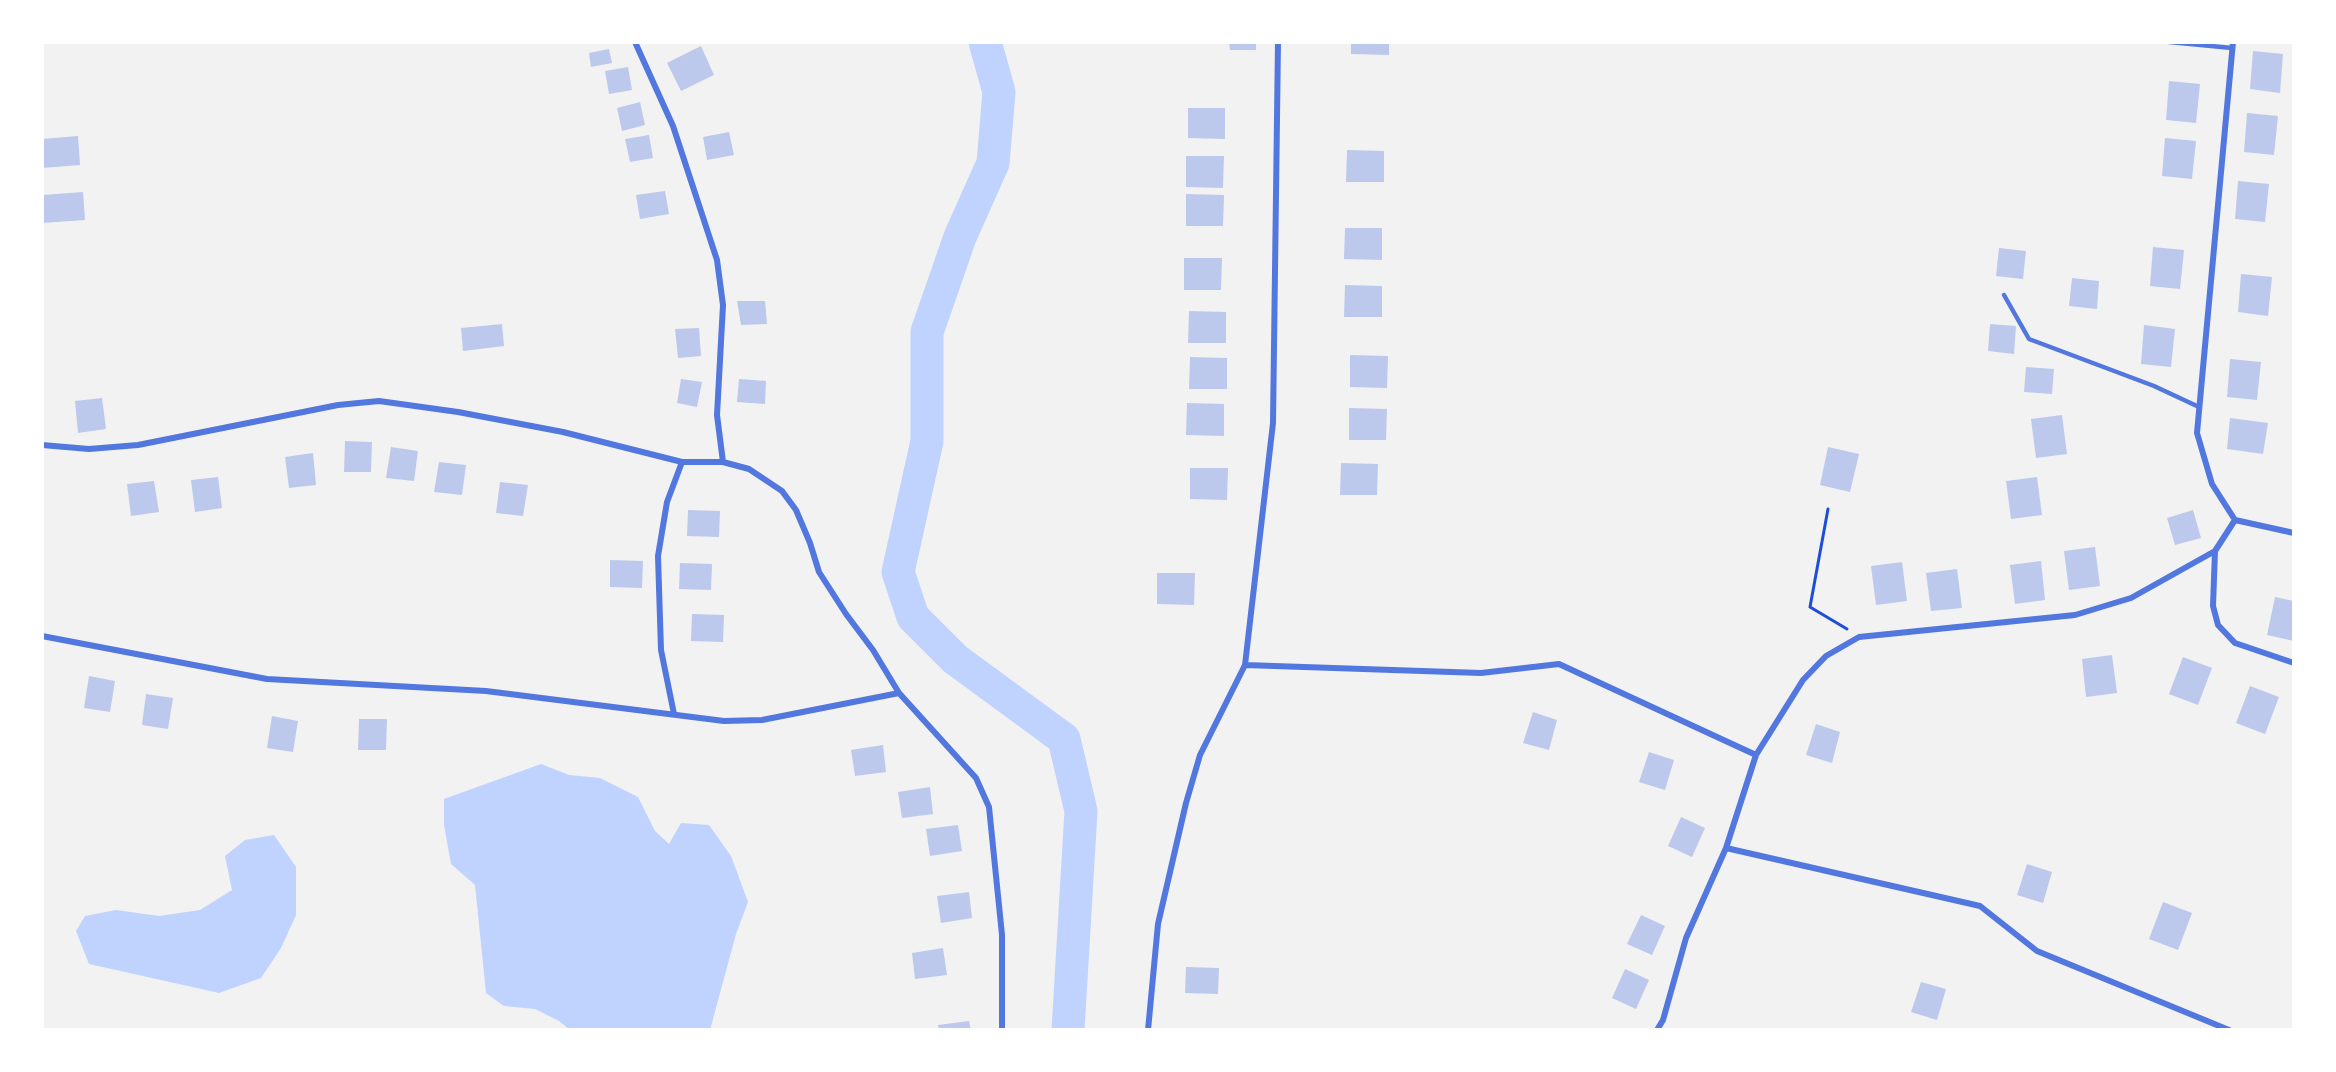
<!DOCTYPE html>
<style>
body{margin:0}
#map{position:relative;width:2336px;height:1072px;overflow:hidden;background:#f2f2f2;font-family:"Sofia Sans Condensed",sans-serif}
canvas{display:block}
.frame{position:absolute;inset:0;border:44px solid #fff;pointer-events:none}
</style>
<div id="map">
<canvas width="2336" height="1072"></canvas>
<div class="frame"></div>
</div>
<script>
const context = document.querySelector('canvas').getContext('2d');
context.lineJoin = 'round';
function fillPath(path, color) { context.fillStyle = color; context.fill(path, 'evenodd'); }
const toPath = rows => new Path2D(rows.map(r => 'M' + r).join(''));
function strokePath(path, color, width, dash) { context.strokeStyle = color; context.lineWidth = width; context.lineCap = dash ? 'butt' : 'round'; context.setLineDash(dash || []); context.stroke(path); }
fillPath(toPath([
 [541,764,569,775,600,778,638,797,655,831,669,844,681,823,709,825,731,856,748,902,736,934,710,1030,570,1030,559,1021,535,1009,504,1006,486,993,475,885,451,864,444,825,444,799],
 [274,835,296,867,296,915,281,948,261,978,219,993,89,964,76,931,85,916,116,910,159,916,200,910,232,890,225,856,245,840]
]), '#bfd3fe');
strokePath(toPath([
 [985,42,999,92,993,163,960,237,927,332,927,441,898,572,913,617,955,659,1064,739,1081,811,1068,1030]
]), '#bfd3fe', 33);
fillPath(toPath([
 [1229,42,1256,42,1256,50,1230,50],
 [1351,42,1389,42,1389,55,1351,54],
 [701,46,714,75,681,91,667,63],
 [609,49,612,63,591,67,589,53],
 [2253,51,2283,54,2280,93,2250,89],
 [628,67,632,90,609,94,605,71],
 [2169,81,2200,84,2196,123,2166,120],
 [640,102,645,125,622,131,617,108],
 [1188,108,1225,108,1225,139,1188,138],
 [2247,113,2278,116,2274,155,2244,152],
 [729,132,734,155,707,160,703,137],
 [649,135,653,158,630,162,625,139],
 [78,136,80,165,42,168,42,139],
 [2165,138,2196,141,2192,179,2162,176],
 [1347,150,1384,151,1384,182,1346,182],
 [1186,156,1224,156,1223,188,1186,187],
 [2238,181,2269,184,2265,222,2235,219],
 [665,191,669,214,640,219,636,195],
 [83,192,85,220,42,223,42,195],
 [1186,194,1224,195,1223,226,1186,226],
 [1345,228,1382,228,1382,260,1344,259],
 [2153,247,2184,250,2180,289,2150,286],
 [1999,248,2026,251,2023,279,1996,276],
 [1184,258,1222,258,1221,290,1184,290],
 [2241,274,2272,277,2268,316,2238,312],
 [2072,278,2099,281,2097,309,2069,306],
 [1345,285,1382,286,1382,317,1344,317],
 [737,301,765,301,767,324,741,325],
 [1189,311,1226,312,1226,343,1188,343],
 [502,324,504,346,463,351,461,328],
 [1990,324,2016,326,2014,354,1988,351],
 [2144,325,2175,329,2171,367,2141,364],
 [699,328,701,356,678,358,675,329],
 [1350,355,1388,356,1387,388,1350,387],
 [1190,357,1227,358,1227,389,1189,389],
 [2230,359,2261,362,2257,400,2227,397],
 [2026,367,2054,369,2052,394,2024,392],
 [681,379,702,382,697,407,677,403],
 [739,379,766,381,765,404,737,402],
 [102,398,106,429,78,433,75,401],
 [1187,403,1224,404,1224,436,1186,435],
 [1349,408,1387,409,1386,440,1349,440],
 [2062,415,2067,454,2036,458,2031,419],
 [2230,418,2268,423,2263,454,2227,449],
 [345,441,372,442,371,472,344,472],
 [391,447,418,451,414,481,386,478],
 [1828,447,1859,454,1850,492,1820,485],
 [313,453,316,485,289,488,285,457],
 [439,462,466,465,462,495,434,492],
 [1341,463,1378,464,1377,495,1340,495],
 [1190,468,1228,468,1227,500,1190,499],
 [218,477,222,508,195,512,191,480],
 [2037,477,2042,515,2011,519,2006,481],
 [154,481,159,512,131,516,127,484],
 [500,482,528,485,523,516,496,513],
 [688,510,720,511,719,537,687,536],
 [2193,510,2201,538,2175,545,2167,518],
 [2095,547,2100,586,2069,590,2064,551],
 [610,560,643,561,642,588,610,587],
 [2041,561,2045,600,2015,604,2010,565],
 [1902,562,1907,601,1876,605,1871,566],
 [680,563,712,564,711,590,679,589],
 [1957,569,1962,608,1931,611,1926,573],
 [1157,573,1195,573,1194,605,1157,604],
 [2275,597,2294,601,2294,641,2267,635],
 [692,614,724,615,723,642,691,641],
 [2112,655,2117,693,2086,697,2082,659],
 [2183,657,2212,668,2198,705,2169,694],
 [89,676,115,681,110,712,84,708],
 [2250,686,2279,697,2265,734,2236,723],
 [146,694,173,698,168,729,142,725],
 [1533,712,1557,720,1549,750,1523,743],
 [272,716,298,721,293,752,267,748],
 [359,719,387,719,386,750,358,750],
 [1816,724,1840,732,1832,763,1806,755],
 [883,745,886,772,855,776,851,750],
 [1649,752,1674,760,1665,790,1639,782],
 [930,787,933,814,902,818,898,792],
 [1681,817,1705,828,1692,857,1668,846],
 [958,825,962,851,930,856,926,829],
 [2027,864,2052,872,2043,903,2017,895],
 [969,892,972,918,941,923,937,896],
 [2163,902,2192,913,2178,950,2149,939],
 [1641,915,1665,926,1652,955,1627,944],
 [943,948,947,975,915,979,912,953],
 [1186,967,1219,968,1218,994,1185,993],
 [1625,969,1649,980,1636,1009,1612,998],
 [1921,982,1946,989,1937,1020,1911,1012],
 [969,1021,971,1030,939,1030,938,1025]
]), '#bdc9ec');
strokePath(toPath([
 [1828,509,1810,607,1847,629]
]), '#1d4ed8', 3);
strokePath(toPath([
 [2169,42,2232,48],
 [2004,295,2029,339,2154,386,2199,407]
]), '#5277de', 4.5);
strokePath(toPath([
 [635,42,673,126,717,260,723,305,717,415,723,462],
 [2233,42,2197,433,2212,484,2235,520],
 [42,445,89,449,138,445,338,405,379,401,458,412,563,432,682,462,723,462,749,469,782,491,796,510,810,543,819,572,846,614,873,650,899,693,976,778,989,807,1002,935,1002,1030],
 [2235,520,2294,533],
 [2215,551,2213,606,2218,625,2235,643,2294,663],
 [42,636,267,679,486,691,724,721,762,720,899,693],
 [1245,665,1481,673,1559,664,1756,755],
 [674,714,661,650,658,556,667,502,682,462],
 [1726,848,1980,906,2037,951,2229,1030],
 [1148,1030,1158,924,1186,803,1200,755,1245,665,1273,423,1278,42],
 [1657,1030,1663,1020,1686,938,1726,848,1756,755,1803,680,1826,656,1859,637,2075,615,2131,598,2215,551,2235,520]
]), '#5277de', 6);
</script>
